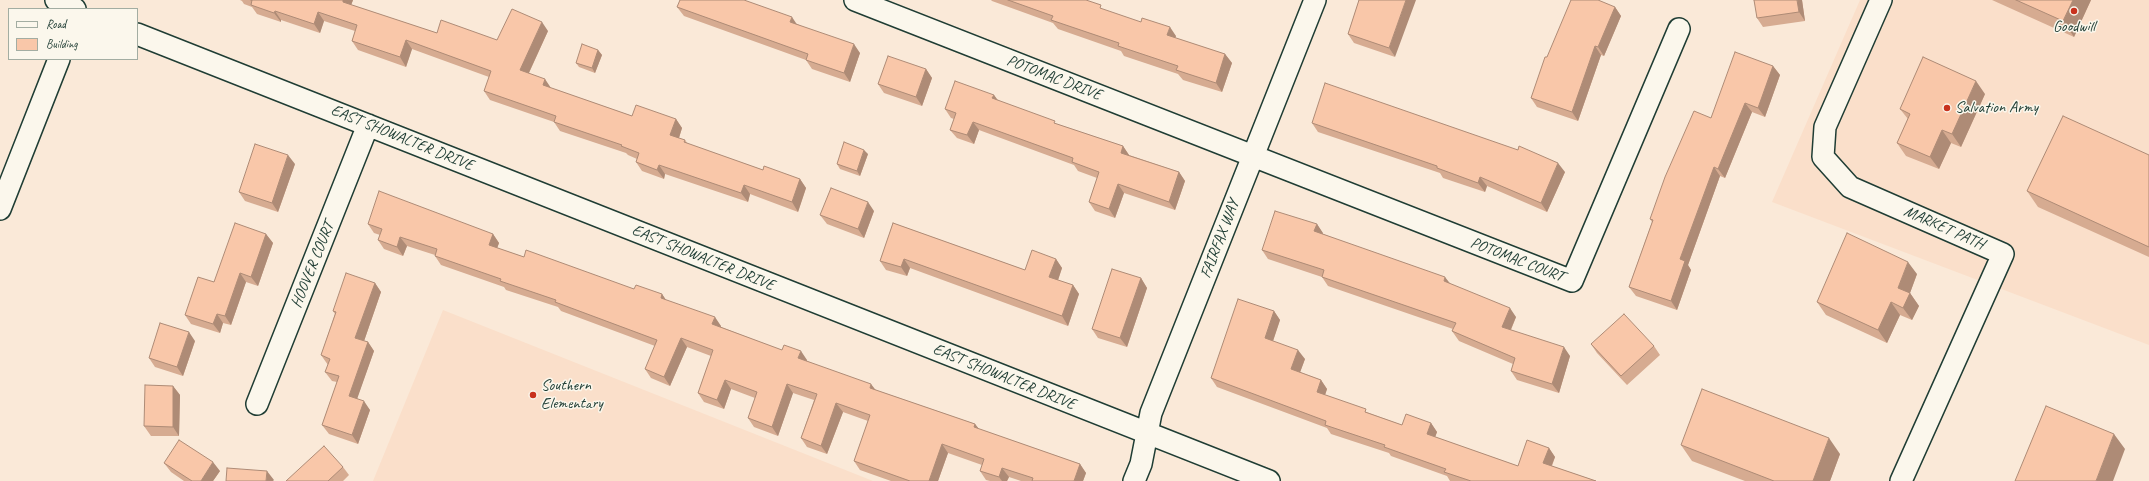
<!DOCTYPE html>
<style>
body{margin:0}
#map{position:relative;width:2149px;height:481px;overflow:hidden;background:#fae9d8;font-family:Caveat,sans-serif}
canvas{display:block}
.legend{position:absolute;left:8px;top:8px;width:130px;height:52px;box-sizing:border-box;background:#fbf7ec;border:1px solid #a3ada2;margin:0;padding:5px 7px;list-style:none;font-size:12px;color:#1f3d34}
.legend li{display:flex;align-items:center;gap:8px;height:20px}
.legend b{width:20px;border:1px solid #a3ada2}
</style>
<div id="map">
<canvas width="2149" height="481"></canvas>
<ul class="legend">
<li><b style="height:5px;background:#fbf7ec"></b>Road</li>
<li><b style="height:11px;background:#f9c7a9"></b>Building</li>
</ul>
</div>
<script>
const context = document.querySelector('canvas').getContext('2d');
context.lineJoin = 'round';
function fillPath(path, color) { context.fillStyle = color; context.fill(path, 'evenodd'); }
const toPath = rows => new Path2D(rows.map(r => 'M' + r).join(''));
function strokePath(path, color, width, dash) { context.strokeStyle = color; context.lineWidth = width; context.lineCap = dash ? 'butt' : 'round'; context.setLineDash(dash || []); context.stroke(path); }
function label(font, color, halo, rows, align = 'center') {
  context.font = font + ' Caveat,sans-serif'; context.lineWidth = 3; context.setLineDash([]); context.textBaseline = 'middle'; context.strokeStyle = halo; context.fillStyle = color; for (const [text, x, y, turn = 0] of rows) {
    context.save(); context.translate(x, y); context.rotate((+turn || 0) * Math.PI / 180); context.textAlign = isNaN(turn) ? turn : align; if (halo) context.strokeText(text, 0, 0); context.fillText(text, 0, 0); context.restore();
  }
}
fillPath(toPath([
 [1860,0,2149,0,2149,345,1772,202],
 [443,310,873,481,373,481]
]), '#fadfca');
const street = toPath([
 [56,0,75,9],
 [855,0,1572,281,1679,29],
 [1881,0,1825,127,1823,157,1850,187,2003,254,1901,481],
 [137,34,1269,481],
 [0,209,59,59],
 [257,404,368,125],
 [1134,481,1141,464,1151,413,1315,0]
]);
strokePath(street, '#1f3d34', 24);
strokePath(street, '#fbf7ec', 21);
fillPath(toPath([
 [240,0,353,0,351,5,437,33,497,40,548,31,529,73,551,88,632,116,676,119,682,128,679,138,685,140,688,144,763,170,800,179,806,188,798,212,750,194,748,202,665,174,664,179,642,171,636,162,637,159,628,155,626,153,560,131,554,122,490,100,484,91,489,77,412,49,406,67,358,50,352,41,355,31,324,21,320,33,281,20,281,22,257,14,252,7,244,4,242,1],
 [991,0,1086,0,1104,10,1176,36,1175,38,1225,54,1232,63,1222,92,1183,80,1178,74,1124,56,1121,51,1058,29,1053,23,992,1],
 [1359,0,1395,57,1354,43,1348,34],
 [1802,0,1805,21,1763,27,1757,18],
 [1992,0,2091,0,2074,37],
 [677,7,797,24,860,53,850,82,812,69,806,60,684,16],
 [1615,7,1621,16,1604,56,1601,55,1578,121,1537,107,1531,98,1547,57],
 [598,50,602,55,595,73,579,67,576,63],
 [1773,66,1780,75,1765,117,1752,112,1725,178,1720,176,1688,265,1691,270,1677,310,1636,296,1629,287,1652,222,1650,219,1711,118],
 [926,69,932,78,922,106,884,93,878,84],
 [1985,94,1961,147,1951,143,1939,169,1906,156,1897,143,1908,119,1900,109],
 [994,95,997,100,1057,124,1123,146,1129,155,1179,172,1185,181,1175,210,1124,193,1115,218,1095,211,1089,202,1097,178,1078,171,1074,165,979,130,974,144,957,138,950,130,954,119,951,118,945,109],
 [1312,123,1565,172,1547,212,1487,186,1485,192,1443,178,1440,173,1318,132],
 [868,154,860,176,840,169,837,164],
 [2149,155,2149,257,2038,207,2027,191],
 [295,164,278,212,245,201,239,192],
 [874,211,864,238,827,224,820,215],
 [893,223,1025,270,1056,259,1062,268,1058,280,1073,285,1079,294,1068,326,910,268,907,276,886,270,880,261],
 [368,224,493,234,499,243,497,248,524,257,634,289,662,294,666,300,721,326,721,327,807,360,807,361,876,390,975,424,979,429,1080,464,1086,473,1083,481,1021,481,1009,477,1007,481,990,481,986,480,980,471,982,465,948,453,938,481,891,481,860,470,854,461,868,421,843,412,827,454,807,447,801,438,814,400,793,393,778,436,754,427,748,418,755,398,731,389,724,409,704,402,698,393,711,356,687,347,670,386,651,378,645,369,655,346,561,311,558,307,506,290,504,287,441,265,435,256,435,255,407,246,403,256,384,249,378,240,380,235,374,233],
 [1317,224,1323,234,1449,283,1516,317,1511,330,1570,356,1559,393,1517,380,1511,371,1513,364,1459,341,1452,331,1453,329,1328,286,1322,277,1268,259,1262,250],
 [266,234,273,243,258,286,246,282,231,325,223,323,220,333,191,324,185,315,214,282],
 [1917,274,1910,293,1919,306,1912,320,1900,315,1887,343,1826,315,1817,302],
 [1141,278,1147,288,1127,347,1098,338,1092,329],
 [375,283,381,292,364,341,368,342,374,351,357,398,370,410,358,444,329,434,322,425,337,382,332,381,325,372,328,365,321,355,335,314,333,311],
 [1274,311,1280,320,1273,341,1305,359,1300,372,1321,380,1327,389,1325,395,1369,413,1402,425,1431,423,1437,432,1435,437,1518,466,1549,448,1555,457,1552,466,1596,481,1450,481,1447,476,1391,456,1389,453,1331,434,1327,428,1217,387,1211,378],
 [195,341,183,376,155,367,149,358],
 [1591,344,1654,346,1660,355,1627,385,1597,353],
 [173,386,180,395,179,436,151,436,144,426],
 [1681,445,1840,454,1830,481,1745,481,1692,461],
 [164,463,220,471,213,481,184,481,171,472],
 [343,467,349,475,343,481,286,481]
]), '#d6ab91');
fillPath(toPath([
 [343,0,353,0,349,11,343,2],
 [1406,0,1416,0,1395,57,1389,48],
 [1797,0,1802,0,1805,21,1799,12],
 [2073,0,2091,0,2074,37,2063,21],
 [1615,7,1621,16,1604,56,1598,47],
 [275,11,281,20,281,22,274,13],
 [318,12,324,21,320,33,314,24],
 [792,17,798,26,790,22],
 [542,22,548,31,526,79,520,70],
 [1170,27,1176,36,1173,44,1167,35],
 [406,40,412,49,406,67,400,57],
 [854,44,860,53,850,82,844,73],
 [1595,46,1601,55,1578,121,1572,112],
 [598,50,602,55,595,73,592,68],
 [1225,54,1232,63,1222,92,1216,83],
 [1773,66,1780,75,1765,117,1758,108],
 [926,69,932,78,922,106,916,97],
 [545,79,551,88,549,95,543,85],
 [1976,81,1985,94,1961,147,1952,134],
 [994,95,1000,103,992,98],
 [1745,103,1752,112,1725,178,1718,169],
 [676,119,682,128,677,144,670,135],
 [973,122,979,130,974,144,967,135],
 [1942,130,1951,143,1939,169,1930,157],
 [1123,146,1129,155,1127,161,1121,153],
 [864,150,868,154,860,176,857,171],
 [288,155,295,164,278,212,272,203],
 [1558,163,1565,172,1547,212,1541,203],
 [659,165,665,174,664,179,657,170],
 [1714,167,1720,176,1688,265,1691,270,1677,310,1671,301,1680,259],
 [1179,172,1185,181,1175,210,1169,202],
 [1480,177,1487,186,1485,192,1478,183],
 [800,179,806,188,798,212,792,202],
 [1118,184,1124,193,1115,218,1109,209],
 [744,185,750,194,748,202,741,193],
 [868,202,874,211,864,238,858,229],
 [1317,224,1323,233,1321,240,1314,231],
 [266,234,273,243,258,286,251,277],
 [493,234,499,243,495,254,489,245],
 [400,237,407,246,403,256,397,247],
 [904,259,910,268,907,276,901,267],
 [1056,259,1062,268,1056,286,1049,277],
 [1908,262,1917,274,1910,293,1919,306,1912,320,1903,308,1898,288],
 [240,273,246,282,231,325,225,316],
 [1445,277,1452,286,1444,281],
 [1141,278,1147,288,1127,347,1120,338],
 [375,283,381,292,362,347,355,338],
 [1073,285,1079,294,1068,326,1062,316],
 [662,294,668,303,661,298],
 [1891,302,1900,315,1887,343,1878,330],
 [1510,308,1516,317,1508,336,1502,327],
 [1274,311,1280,320,1271,347,1265,338],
 [217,314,223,323,220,333,213,324],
 [715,317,721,326,719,333,712,324],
 [189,332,195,341,183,376,177,367],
 [681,338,687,347,670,386,664,377],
 [368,342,374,351,355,405,349,396],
 [1564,347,1570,356,1559,393,1552,384],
 [1298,350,1305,359,1298,378,1291,369],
 [801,351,807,360,805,367,798,358],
 [725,380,731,389,724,409,717,400],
 [1321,380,1327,389,1323,401,1317,392],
 [787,384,793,393,778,436,772,427],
 [871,384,878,393,870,388],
 [173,386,180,395,179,436,173,427],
 [364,401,370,410,358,444,352,435],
 [836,403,843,412,827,454,821,446],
 [1431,423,1437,432,1433,443,1427,434],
 [975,424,982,433,974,427],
 [2114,434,2125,449,2113,481,2096,481],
 [1829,438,1840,454,1830,481,1813,481],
 [942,444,948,453,938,481,929,481],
 [1549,448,1555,457,1549,472,1543,463],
 [213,462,220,471,213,481,201,481],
 [1080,464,1086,473,1083,481,1074,481],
 [1002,468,1009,477,1007,481,1002,481,999,477],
 [267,471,274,480,273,481,266,481]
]), '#ae8b76');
const building = toPath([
 [251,0,343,0,343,2,437,33,441,20,497,40,512,9,542,22,520,70,545,79,543,85,632,116,636,105,676,119,670,135,685,140,684,142,763,170,764,166,800,179,792,202,744,185,741,193,659,165,657,170,636,162,639,153,621,146,622,145,554,122,556,116,484,91,491,71,406,40,400,57,352,41,357,25,318,12,314,24,275,11,274,13,251,5,252,0,251,0],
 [680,0,744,0,792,17,790,22,854,44,844,73,806,60,808,54,677,7,680,0],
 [1008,0,1086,0,1101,5,1100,8,1141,22,1142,18,1170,27,1167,35,1225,54,1216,83,1176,70,1178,66,1118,46,1119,43,1051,20,1053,16,1008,0],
 [1359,0,1406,0,1389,48,1348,34,1359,0],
 [1571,0,1598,0,1615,7,1598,47,1595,46,1572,112,1531,98,1545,57,1547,57,1571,0],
 [1754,0,1797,0,1799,12,1757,18,1754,0],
 [2016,0,2073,0,2063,21,2016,0],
 [582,44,598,50,592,68,576,63,582,44],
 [1735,52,1773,66,1758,108,1745,103,1718,169,1714,167,1680,259,1685,261,1671,301,1629,287,1653,220,1650,219,1665,177,1694,111,1711,118,1735,52],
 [888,56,926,69,916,97,878,84,888,56],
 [1923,57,1976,81,1952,134,1942,130,1930,157,1897,143,1910,114,1900,109,1923,57],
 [955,81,994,95,992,98,1055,121,1054,123,1123,146,1121,153,1179,172,1169,202,1118,184,1109,209,1089,202,1099,172,1072,162,1073,158,973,122,967,135,950,130,956,113,945,109,955,81],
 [1325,83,1518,150,1519,146,1558,163,1541,203,1480,177,1478,183,1437,168,1437,166,1312,123,1325,83],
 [2063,116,2149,155,2149,247,2027,191,2063,116],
 [844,142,864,150,857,171,837,164,844,142],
 [255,144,288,155,272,203,239,192,255,144],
 [831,188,868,202,858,229,820,215,831,188],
 [379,191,493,234,489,245,524,257,526,250,634,289,636,285,662,294,661,298,715,317,712,324,782,350,784,345,801,351,798,358,871,384,870,388,975,424,974,427,1080,464,1074,481,1032,481,1033,478,1002,468,999,477,980,471,984,459,942,444,929,481,910,481,854,461,870,415,836,403,821,446,801,438,817,394,787,384,772,427,748,418,757,392,725,380,717,400,698,393,713,350,681,338,664,377,645,369,657,340,555,302,556,300,500,281,501,279,435,256,437,249,400,237,397,247,378,240,382,229,368,224,379,191],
 [1275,211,1317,224,1314,231,1445,277,1444,281,1510,308,1502,327,1564,347,1552,384,1511,371,1515,358,1452,331,1456,323,1322,277,1324,270,1262,250,1275,211],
 [235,223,266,234,251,277,240,273,225,316,217,314,213,324,185,315,198,277,214,282,235,223],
 [893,223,1025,270,1032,250,1056,259,1049,277,1073,285,1062,316,904,259,901,267,880,261,893,223],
 [1847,233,1908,262,1898,288,1910,293,1903,308,1891,302,1878,330,1817,302,1847,233],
 [1112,269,1141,278,1120,338,1092,329,1112,269],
 [346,273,375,283,355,338,368,342,349,396,364,401,352,435,322,425,339,376,325,372,330,359,321,355,336,312,333,311,346,273],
 [1238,299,1274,311,1265,338,1298,350,1291,369,1321,380,1317,392,1366,409,1365,412,1402,425,1406,414,1431,423,1427,434,1518,466,1527,440,1549,448,1543,463,1596,481,1471,481,1444,472,1446,469,1384,447,1385,445,1325,425,1326,421,1211,378,1238,299],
 [1624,314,1654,346,1621,376,1591,344,1624,314],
 [160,323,189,332,177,367,149,358,160,323],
 [145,385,173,386,173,427,144,426,145,385],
 [1702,389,1829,438,1813,481,1774,481,1681,445,1702,389],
 [2046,406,2114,434,2096,481,2015,481,2046,406],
 [179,440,213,462,201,481,192,481,164,463,179,440],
 [324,446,343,467,328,481,286,481,324,446],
 [227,468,267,471,266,481,226,481,227,468]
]);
fillPath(building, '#f9c7a9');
strokePath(building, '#ae8b76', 1);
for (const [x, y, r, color] of [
 [2074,11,4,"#c8321e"],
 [1947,108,4,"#c8321e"],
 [533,395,4,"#c8321e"]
]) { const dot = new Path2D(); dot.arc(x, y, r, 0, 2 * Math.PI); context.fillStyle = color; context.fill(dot); strokePath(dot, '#fbf7ec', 1.5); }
label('16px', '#1f3d34', '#fbf7ec', [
 ["Goodwill",2074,27,"center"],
 ["Salvation Army",1955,108],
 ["Southern",541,386],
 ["Elementary",541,404]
], 'left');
label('16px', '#1f3d34', '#fbf7ec', [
 ["POTOMAC DRIVE",1054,78,21],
 ["EAST SHOWALTER DRIVE",402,138,22],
 ["MARKET PATH",1944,228,24],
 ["FAIRFAX WAY",1220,239,-69],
 ["EAST SHOWALTER DRIVE",703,258,22],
 ["POTOMAC COURT",1517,260,21],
 ["HOOVER COURT",313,265,-68],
 ["EAST SHOWALTER DRIVE",1004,377,22]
]);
</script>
